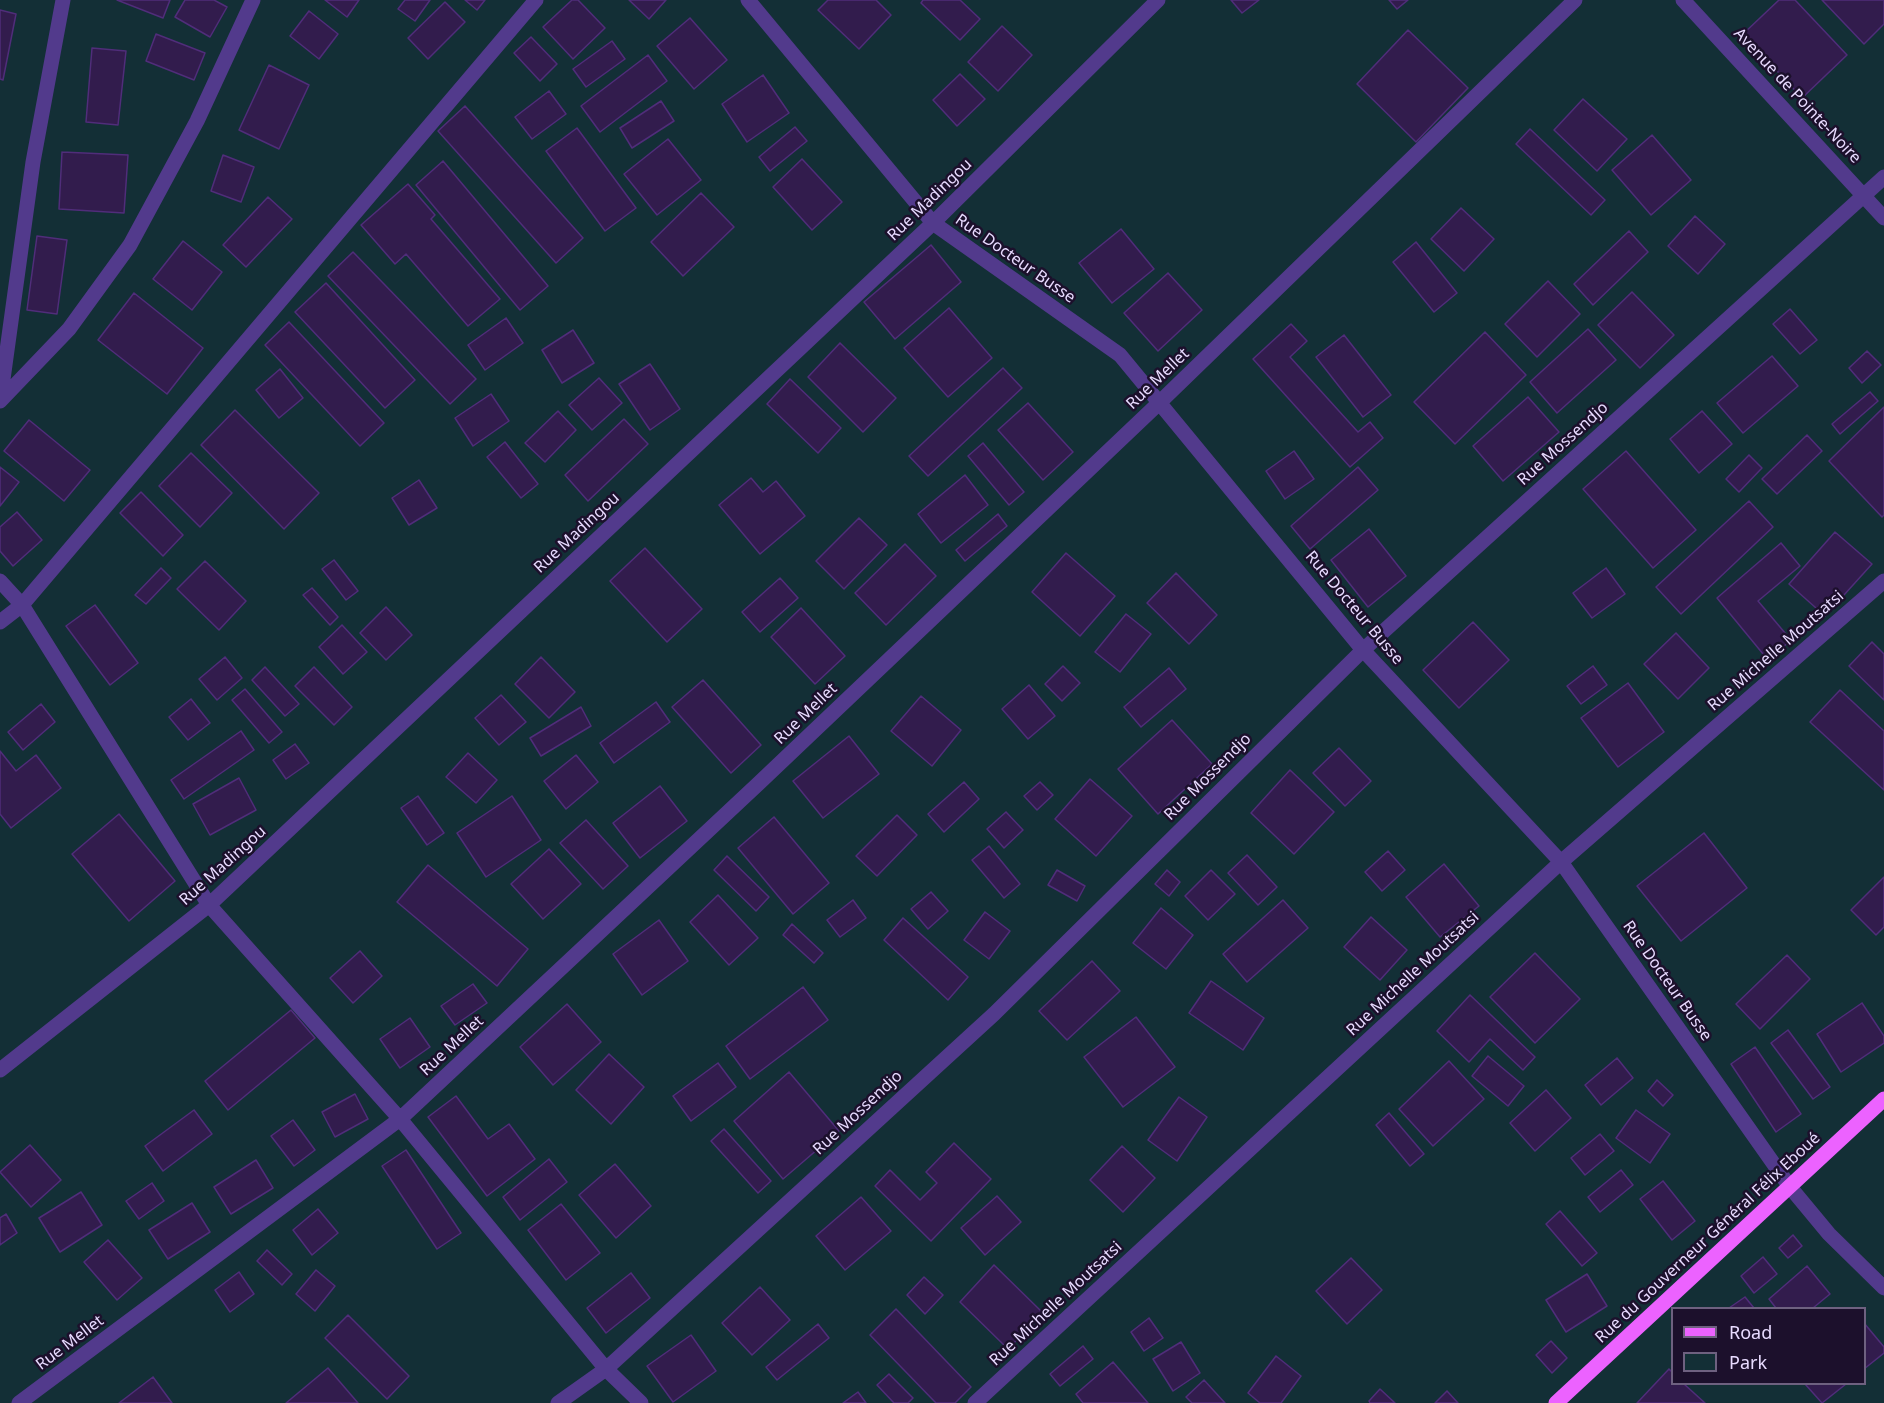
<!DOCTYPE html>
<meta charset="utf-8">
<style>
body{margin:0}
#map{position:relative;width:1884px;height:1403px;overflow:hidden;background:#1c102c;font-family:"Noto Sans",sans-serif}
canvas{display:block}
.legend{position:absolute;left:1671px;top:1307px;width:195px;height:78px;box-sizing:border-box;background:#1c102c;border:2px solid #6e6180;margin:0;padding:8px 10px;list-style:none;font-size:18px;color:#e8dbff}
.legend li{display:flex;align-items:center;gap:12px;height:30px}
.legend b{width:30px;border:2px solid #6e6180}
</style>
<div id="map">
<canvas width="1884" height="1403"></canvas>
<ul class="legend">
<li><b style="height:8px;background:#ec62ff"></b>Road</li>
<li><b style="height:16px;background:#132f36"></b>Park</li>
</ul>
</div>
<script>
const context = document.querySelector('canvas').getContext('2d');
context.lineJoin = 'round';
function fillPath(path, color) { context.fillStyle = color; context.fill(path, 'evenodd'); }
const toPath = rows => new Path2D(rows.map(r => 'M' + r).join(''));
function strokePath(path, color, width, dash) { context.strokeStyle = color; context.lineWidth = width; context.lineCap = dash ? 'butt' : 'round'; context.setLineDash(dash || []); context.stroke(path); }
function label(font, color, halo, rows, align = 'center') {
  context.font = font + ' "Noto Sans",sans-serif'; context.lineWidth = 5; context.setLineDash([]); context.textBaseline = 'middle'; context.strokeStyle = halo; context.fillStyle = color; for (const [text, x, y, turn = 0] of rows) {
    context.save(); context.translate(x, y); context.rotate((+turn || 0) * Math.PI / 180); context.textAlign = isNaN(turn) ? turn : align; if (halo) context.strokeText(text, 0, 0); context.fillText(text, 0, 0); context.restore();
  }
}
fillPath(toPath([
 [0,0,1884,0,1884,1403,0,1403],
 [1672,1308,1864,1308,1864,1384,1672,1384]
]), '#132f36');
const building = toPath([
 [117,0,170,0,163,18,117,0],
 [185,0,214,0,227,7,210,37,175,17,185,0],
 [325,0,359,0,347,17,325,0],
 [405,0,430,0,415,21,398,9,405,0],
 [465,0,485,0,477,10,465,0],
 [572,0,578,0,605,28,573,59,543,27,572,0],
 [629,0,666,0,649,19,629,0],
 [828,0,876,0,891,15,859,49,818,10,828,0],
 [923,0,960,0,980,19,960,40,921,3,923,0],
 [1231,0,1259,0,1242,13,1231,0],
 [1389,0,1408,0,1397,9,1389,0],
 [1779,0,1795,0,1847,55,1802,98,1743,34,1779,0],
 [1822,0,1884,0,1884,24,1864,44,1822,0],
 [445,2,465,22,428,59,408,38,445,2],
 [0,10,16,14,3,80,0,79,0,10],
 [309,11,338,34,319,59,290,36,309,11],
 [690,18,727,60,694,89,657,46,690,18],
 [1002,26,1032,55,998,91,968,62,1002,26],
 [1408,30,1468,88,1416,142,1357,84,1408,30],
 [156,34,205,53,194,80,146,61,156,34],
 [531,37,557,64,540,81,514,53,531,37],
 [612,41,625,59,586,87,573,69,612,41],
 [92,48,126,51,118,125,86,122,92,48],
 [648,55,667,81,600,132,581,106,648,55],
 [269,65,309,85,279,149,239,130,269,65],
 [960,74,985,99,957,126,933,100,960,74],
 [763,75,789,113,747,142,722,104,763,75],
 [549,91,566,114,532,139,515,117,549,91],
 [1583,99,1627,139,1597,171,1554,130,1583,99],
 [661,101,674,121,632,148,620,128,661,101],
 [465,106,583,238,556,263,438,131,465,106],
 [795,127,807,141,770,171,759,157,795,127],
 [577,128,636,208,605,231,546,151,577,128],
 [1530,129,1605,200,1591,215,1516,144,1530,129],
 [1652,135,1691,180,1651,215,1612,170,1652,135],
 [668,139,701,180,657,215,624,174,668,139],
 [62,152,128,155,124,213,59,209,62,152],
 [223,155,254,167,241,202,211,191,223,155],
 [802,159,842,202,812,230,773,187,802,159],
 [443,161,548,286,520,310,416,185,443,161],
 [408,184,435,215,431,219,500,299,468,326,406,254,395,264,361,225,408,184],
 [701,193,734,227,683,276,651,242,701,193],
 [268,197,292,219,246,267,223,245,268,197],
 [1461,208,1494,239,1464,271,1431,239,1461,208],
 [1695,216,1725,244,1698,274,1668,246,1695,216],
 [1121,229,1154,269,1112,303,1079,263,1121,229],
 [1629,231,1648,252,1593,305,1574,284,1629,231],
 [37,236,67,240,57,314,27,310,37,236],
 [183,241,222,272,192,310,153,279,183,241],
 [1416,242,1457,293,1434,312,1393,262,1416,242],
 [931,245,961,282,895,339,864,302,931,245],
 [353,252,476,379,450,404,328,276,353,252],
 [1168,273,1202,310,1158,351,1124,313,1168,273],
 [1548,281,1580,314,1537,357,1505,324,1548,281],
 [326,283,415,380,385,408,295,312,326,283],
 [1632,292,1674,335,1640,368,1598,325,1632,292],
 [134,293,203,348,167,394,98,340,134,293],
 [949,308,992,358,948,397,904,348,949,308],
 [1790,309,1817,340,1800,354,1773,324,1790,309],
 [506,318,523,343,485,370,468,345,506,318],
 [289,322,384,423,360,446,265,345,289,322],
 [1291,324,1307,341,1290,357,1358,432,1370,422,1383,438,1350,467,1253,359,1291,324],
 [1588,329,1616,360,1557,413,1530,382,1588,329],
 [573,330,594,363,562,383,542,350,573,330],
 [1485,332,1526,375,1455,444,1414,402,1485,332],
 [1344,335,1391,395,1363,417,1316,357,1344,335],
 [840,343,896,398,863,432,808,377,840,343],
 [1867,351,1881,365,1862,383,1849,368,1867,351],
 [1772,356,1798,386,1743,433,1717,403,1772,356],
 [650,364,680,409,650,430,619,384,650,364],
 [1003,368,1022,388,928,476,909,456,1003,368],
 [280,369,303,398,279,418,256,390,280,369],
 [599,378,622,403,592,430,569,405,599,378],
 [790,379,841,428,818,453,767,404,790,379],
 [1870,392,1878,401,1840,434,1832,424,1870,392],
 [491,394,509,421,473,446,455,418,491,394],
 [1528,397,1559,432,1503,481,1473,446,1528,397],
 [1028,403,1073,452,1043,480,998,430,1028,403],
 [1884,407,1884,515,1882,517,1829,461,1884,407],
 [235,410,319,493,284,529,201,445,235,410],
 [558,411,576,430,545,462,525,443,558,411],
 [1702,411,1732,444,1699,473,1670,439,1702,411],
 [624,419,648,444,588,501,565,475,624,419],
 [29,420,90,470,64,501,4,451,29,420],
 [1807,435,1822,451,1777,494,1762,479,1807,435],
 [505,442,538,484,521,498,487,457,505,442],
 [983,443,1024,492,1009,505,968,456,983,443],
 [1294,451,1314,479,1285,499,1266,471,1294,451],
 [1626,451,1696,530,1653,568,1583,489,1626,451],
 [191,453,232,493,200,527,159,486,191,453],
 [1749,455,1762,468,1739,492,1726,479,1749,455],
 [0,467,19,482,0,506,0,467],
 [1358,467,1378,490,1310,549,1291,526,1358,467],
 [965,475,988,505,941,543,918,514,965,475],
 [751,478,763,492,776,481,805,516,760,554,719,505,751,478],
 [419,480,437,508,409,525,392,498,419,480],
 [141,492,183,535,163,556,120,513,141,492],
 [1749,501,1773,527,1681,614,1656,587,1749,501],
 [17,512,42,540,13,566,0,551,0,527,17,512],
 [998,514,1007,526,965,561,956,550,998,514],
 [859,518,887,545,844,589,816,561,859,518],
 [1369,529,1406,576,1368,607,1331,560,1369,529],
 [1835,532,1872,564,1825,616,1789,584,1835,532],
 [1781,543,1800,566,1758,601,1791,640,1768,660,1717,598,1781,543],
 [905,544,936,576,886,625,855,593,905,544],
 [645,548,702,609,667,642,610,581,645,548],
 [1066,553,1115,596,1080,636,1032,592,1066,553],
 [334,560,358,591,346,600,322,569,334,560],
 [205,561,246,601,219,630,177,589,205,561],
 [161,568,171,578,146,604,135,595,161,568],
 [1606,568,1625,594,1592,618,1573,593,1606,568],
 [1176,573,1217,615,1189,644,1147,603,1176,573],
 [780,578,798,598,760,632,742,612,780,578],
 [312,588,338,617,330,625,303,595,312,588],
 [95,605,138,663,110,685,66,626,95,605],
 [386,607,412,635,386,660,360,633,386,607],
 [801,608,845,656,815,684,771,637,801,608],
 [1126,614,1151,634,1120,672,1095,652,1126,614],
 [1473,622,1509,660,1459,708,1423,670,1473,622],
 [342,625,367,652,343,674,319,647,342,625],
 [1676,633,1709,668,1678,699,1644,664,1676,633],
 [1872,642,1884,654,1884,700,1849,666,1872,642],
 [225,657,242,678,217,700,199,679,225,657],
 [541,657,575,692,549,718,515,684,541,657],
 [1063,666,1080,683,1062,701,1045,684,1063,666],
 [1593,666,1607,685,1581,704,1567,686,1593,666],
 [265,667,299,704,285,716,252,680,265,667],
 [314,667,352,707,334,725,295,686,314,667],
 [1169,668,1186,689,1141,727,1124,707,1169,668],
 [703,680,761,745,731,773,672,707,703,680],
 [1628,683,1664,732,1618,767,1581,718,1628,683],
 [1029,685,1055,716,1028,739,1002,709,1029,685],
 [245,689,282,732,269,743,232,700,245,689],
 [1840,690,1884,731,1884,790,1810,722,1840,690],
 [501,695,526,722,499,745,475,718,501,695],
 [921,696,961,730,932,766,891,731,921,696],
 [191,699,210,723,188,740,169,717,191,699],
 [656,702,670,722,614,763,600,743,656,702],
 [41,704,55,722,23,750,8,732,41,704],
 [581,707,591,726,541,756,530,738,581,707],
 [1172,720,1212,764,1158,814,1118,769,1172,720],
 [241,731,254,750,184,799,171,780,241,731],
 [849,736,879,774,823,818,793,781,849,736],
 [295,744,309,763,286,779,273,760,295,744],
 [1339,748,1371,781,1345,806,1313,773,1339,748],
 [0,751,16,771,36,755,61,788,11,828,0,814,0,751],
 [468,753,497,780,476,803,446,777,468,753],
 [576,755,598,782,566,809,544,781,576,755],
 [1290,770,1334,812,1294,854,1251,813,1290,770],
 [239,778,256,810,210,835,193,804,239,778],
 [1090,779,1132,816,1096,856,1055,819,1090,779],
 [964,782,979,799,944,832,928,814,964,782],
 [1040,782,1053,795,1037,810,1024,796,1040,782],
 [660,786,687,821,640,858,613,823,660,786],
 [418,796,444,833,427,845,401,808,418,796],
 [512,796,541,840,486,877,457,833,512,796],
 [1006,812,1023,830,1004,848,987,829,1006,812],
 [119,814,175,881,129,921,72,854,119,814],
 [897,815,917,835,877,876,856,856,897,815],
 [774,817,829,883,793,914,738,848,774,817],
 [586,820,628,866,603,889,560,843,586,820],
 [1704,833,1747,888,1681,941,1637,886,1704,833],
 [989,846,1020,884,1004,898,972,860,989,846],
 [549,849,581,884,543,919,511,884,549,849],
 [1388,851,1405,870,1382,891,1365,872,1388,851],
 [1247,855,1277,887,1258,905,1228,873,1247,855],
 [727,856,769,897,756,911,714,870,727,856],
 [1444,864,1479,906,1440,937,1406,897,1444,864],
 [428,865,528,949,497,986,397,902,428,865],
 [1057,870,1085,886,1077,901,1048,885,1057,870],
 [1167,870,1180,882,1169,896,1155,884,1167,870],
 [1211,870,1235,894,1208,920,1185,896,1211,870],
 [1884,877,1884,927,1876,935,1851,910,1884,877],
 [931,892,948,911,928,929,911,909,931,892],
 [718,895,758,938,729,965,690,922,718,895],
 [853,900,866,918,840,937,827,920,853,900],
 [1283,900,1308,928,1247,982,1223,954,1283,900],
 [1161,908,1193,935,1166,969,1133,943,1161,908],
 [985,912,1010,931,989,959,964,940,985,912],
 [1371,917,1407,950,1380,980,1344,947,1371,917],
 [903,918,968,977,948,1000,884,940,903,918],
 [659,920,688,961,642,995,613,954,659,920],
 [792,924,823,953,814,963,783,935,792,924],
 [360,951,382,976,353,1003,330,978,360,951],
 [1535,953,1580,999,1535,1043,1490,997,1535,953],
 [1787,955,1810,979,1760,1029,1736,1004,1787,955],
 [1092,961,1120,991,1067,1040,1039,1011,1092,961],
 [1211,981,1264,1018,1243,1050,1189,1013,1211,981],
 [473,984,487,1003,455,1025,441,1006,473,984],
 [803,987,828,1020,750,1079,726,1046,803,987],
 [1470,995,1535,1057,1523,1070,1490,1039,1469,1062,1437,1031,1470,995],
 [1862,1003,1884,1036,1884,1043,1841,1072,1817,1034,1862,1003],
 [567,1004,601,1042,553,1085,520,1047,567,1004],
 [291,1010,315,1038,228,1110,205,1081,291,1010],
 [1136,1017,1175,1067,1123,1107,1084,1057,1136,1017],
 [410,1018,430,1047,400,1068,380,1039,410,1018],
 [1788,1030,1830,1087,1813,1099,1771,1043,1788,1030],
 [1755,1047,1801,1114,1776,1132,1731,1064,1755,1047],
 [609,1054,644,1087,611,1124,576,1090,609,1054],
 [1488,1056,1524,1086,1508,1106,1472,1076,1488,1056],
 [1617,1058,1633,1078,1601,1105,1585,1085,1617,1058],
 [1449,1061,1484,1099,1433,1146,1399,1109,1449,1061],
 [718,1063,736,1087,691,1121,673,1096,718,1063],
 [789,1072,839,1131,783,1179,734,1121,789,1072],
 [1657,1080,1673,1095,1663,1106,1648,1091,1657,1080],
 [1546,1090,1571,1118,1535,1151,1510,1123,1546,1090],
 [355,1094,368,1119,335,1137,322,1112,355,1094],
 [456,1096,488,1139,509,1124,535,1159,487,1196,428,1117,456,1096],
 [1179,1097,1207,1117,1177,1161,1148,1140,1179,1097],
 [194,1110,212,1134,163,1171,145,1146,194,1110],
 [1636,1110,1670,1134,1650,1163,1616,1138,1636,1110],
 [1389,1113,1424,1154,1410,1166,1376,1125,1389,1113],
 [293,1120,315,1150,294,1166,271,1136,293,1120],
 [724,1129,771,1181,758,1193,711,1141,724,1129],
 [1600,1134,1614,1151,1585,1175,1571,1158,1600,1134],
 [954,1143,991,1179,931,1241,875,1186,890,1170,920,1200,937,1183,926,1172,954,1143],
 [30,1145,61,1180,31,1207,0,1172,30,1145],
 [1122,1146,1155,1178,1123,1212,1090,1180,1122,1146],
 [406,1150,461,1233,437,1249,382,1166,406,1150],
 [549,1159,567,1182,520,1220,503,1197,549,1159],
 [256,1160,273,1188,231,1214,214,1187,256,1160],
 [615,1164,651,1206,616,1238,579,1195,615,1164],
 [1621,1170,1633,1185,1600,1212,1588,1197,1621,1170],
 [1663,1181,1695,1221,1672,1240,1640,1199,1663,1181],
 [152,1183,164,1201,139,1219,126,1201,152,1183],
 [81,1192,102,1225,60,1252,39,1218,81,1192],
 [997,1196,1021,1222,985,1255,961,1228,997,1196],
 [861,1197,891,1231,845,1270,816,1236,861,1197],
 [192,1203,210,1232,168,1259,149,1230,192,1203],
 [561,1204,600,1253,566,1280,528,1230,561,1204],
 [318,1209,338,1233,312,1255,293,1230,318,1209],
 [1560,1211,1597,1253,1582,1266,1546,1224,1560,1211],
 [6,1214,17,1233,0,1245,0,1218,6,1214],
 [1793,1235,1802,1246,1788,1258,1779,1248,1793,1235],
 [108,1240,142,1278,117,1300,84,1262,108,1240],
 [267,1250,292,1274,282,1285,257,1261,267,1250],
 [1763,1257,1777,1274,1754,1293,1741,1276,1763,1257],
 [1351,1258,1382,1290,1347,1324,1316,1291,1351,1258],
 [994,1265,1043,1313,1008,1349,960,1302,994,1265],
 [1807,1266,1830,1294,1813,1308,1776,1308,1769,1299,1807,1266],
 [316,1270,335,1286,315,1311,296,1294,316,1270],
 [239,1272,254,1294,230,1312,215,1290,239,1272],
 [631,1273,650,1298,606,1333,587,1308,631,1273],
 [1587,1274,1607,1306,1566,1332,1546,1300,1587,1274],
 [924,1277,943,1295,925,1314,907,1295,924,1277],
 [760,1287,790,1320,752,1355,722,1323,760,1287],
 [1745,1297,1754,1308,1729,1308,1745,1297],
 [896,1309,971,1387,955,1403,936,1403,870,1335,896,1309],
 [348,1315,409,1376,387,1399,325,1338,348,1315],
 [1149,1318,1163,1338,1144,1351,1131,1332,1149,1318],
 [1864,1323,1884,1347,1884,1353,1864,1369,1864,1323],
 [818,1324,829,1338,777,1380,766,1367,818,1324],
 [691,1335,716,1371,673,1402,647,1366,691,1335],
 [1551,1341,1567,1358,1552,1373,1536,1355,1551,1341],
 [1181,1342,1200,1373,1173,1391,1153,1359,1181,1342],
 [1083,1346,1093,1359,1060,1386,1050,1374,1083,1346],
 [1276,1356,1301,1376,1281,1403,1260,1403,1248,1393,1276,1356],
 [1113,1362,1148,1403,1083,1403,1076,1394,1113,1362],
 [328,1368,358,1403,286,1403,328,1368],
 [1669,1369,1672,1372,1672,1384,1684,1384,1705,1403,1637,1403,1669,1369],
 [889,1374,913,1398,908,1403,894,1403,877,1385,889,1374],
 [153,1377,172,1403,119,1403,153,1377],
 [1204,1380,1225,1403,1192,1403,1186,1397,1204,1380],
 [1805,1384,1846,1384,1822,1403,1805,1384],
 [1380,1389,1395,1403,1370,1403,1369,1401,1380,1389],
 [1447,1391,1458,1403,1435,1403,1447,1391],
 [858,1392,866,1403,843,1403,858,1392]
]);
fillPath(building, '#321c4d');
strokePath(building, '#502d7a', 1.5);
strokePath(toPath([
 [748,0,933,223,1120,355,1363,650,1561,862,1790,1187,1829,1234,1884,1288],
 [1683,0,1884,218],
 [0,401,69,329,130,245,197,121,253,0],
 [0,401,33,162,63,0],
 [0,581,22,605,209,905,400,1119,606,1369,641,1403],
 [0,622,22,605,536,0],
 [0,1070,209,905,933,223,1158,0],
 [19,1403,400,1119,758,784,1159,403,1575,0],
 [558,1403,606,1369,994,1014,1363,650,1884,177],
 [975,1403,1561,862,1884,581]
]), '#523a8c', 15);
strokePath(toPath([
 [1556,1403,1884,1099]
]), '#ec62ff', 15);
label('16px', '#e8dbff', '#1c102c', [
 ["Avenue de Pointe-Noire",1797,96,47],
 ["Rue Madingou",930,200,-44],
 ["Rue Docteur Busse",1015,259,35],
 ["Rue Mellet",1158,379,-44],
 ["Rue Mossendjo",1563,444,-42],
 ["Rue Madingou",577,533,-43],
 ["Rue Docteur Busse",1354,608,50],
 ["Rue Michelle Moutsatsi",1776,651,-41],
 ["Rue Mellet",806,714,-44],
 ["Rue Mossendjo",1208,777,-45],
 ["Rue Madingou",223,866,-42],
 ["Rue Michelle Moutsatsi",1413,974,-43],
 ["Rue Docteur Busse",1667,981,55],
 ["Rue Mellet",452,1046,-43],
 ["Rue Mossendjo",858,1113,-43],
 ["Rue du Gouverneur Général Félix Eboué",1708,1238,-43],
 ["Rue Michelle Moutsatsi",1056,1304,-43],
 ["Rue Mellet",70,1343,-37]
]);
</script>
